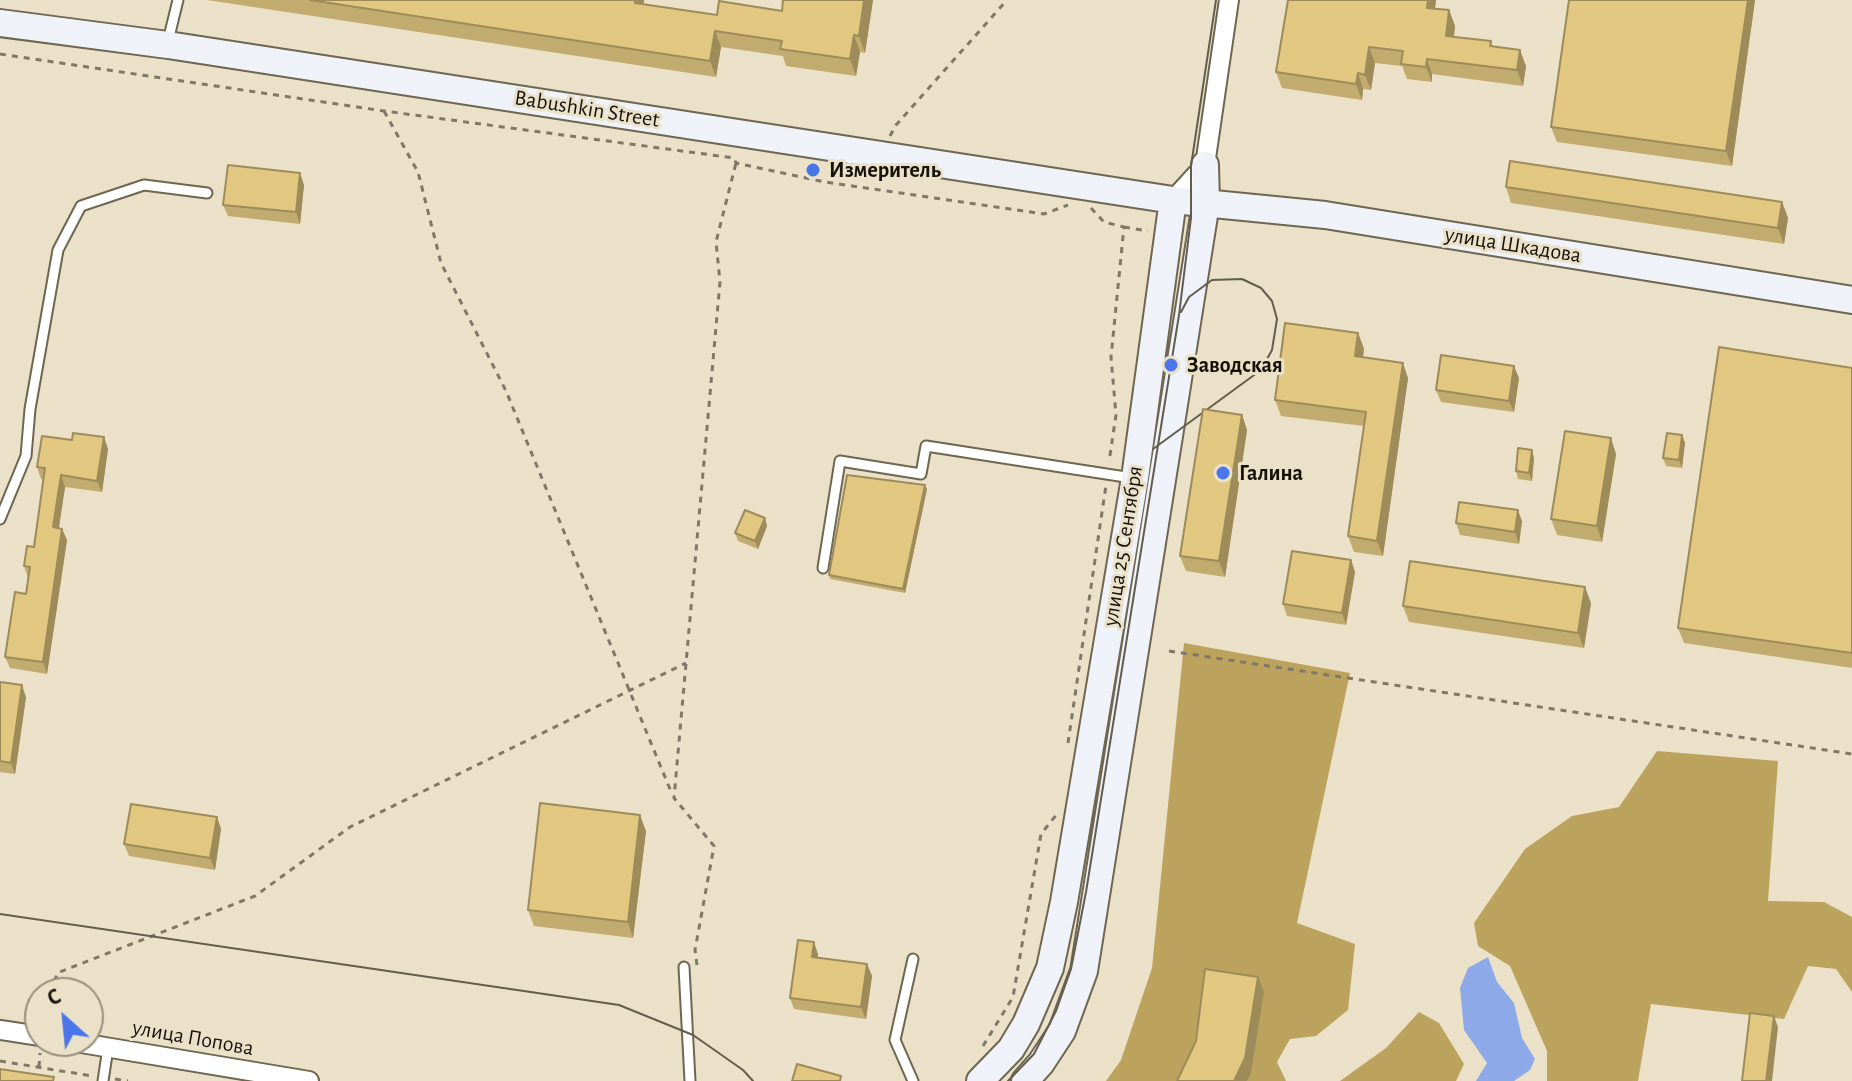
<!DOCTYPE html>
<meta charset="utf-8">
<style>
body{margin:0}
#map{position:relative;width:1852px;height:1081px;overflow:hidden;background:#eae1c8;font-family:"Alegreya Sans",sans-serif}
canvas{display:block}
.north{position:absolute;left:24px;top:977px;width:80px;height:80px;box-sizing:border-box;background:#eae1c8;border:2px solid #968f7c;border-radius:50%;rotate:333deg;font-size:22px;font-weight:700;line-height:32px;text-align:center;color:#17130b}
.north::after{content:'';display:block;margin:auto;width:28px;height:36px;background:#4b76e9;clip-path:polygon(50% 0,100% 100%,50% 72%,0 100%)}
</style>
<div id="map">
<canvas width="1852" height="1081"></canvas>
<div class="north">С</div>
</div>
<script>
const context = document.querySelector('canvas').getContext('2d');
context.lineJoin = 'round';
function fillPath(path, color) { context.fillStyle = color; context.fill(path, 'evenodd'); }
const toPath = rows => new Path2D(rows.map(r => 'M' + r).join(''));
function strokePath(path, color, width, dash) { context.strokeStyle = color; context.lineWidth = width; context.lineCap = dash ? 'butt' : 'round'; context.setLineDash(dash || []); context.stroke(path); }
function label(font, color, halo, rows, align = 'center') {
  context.font = font + ' "Alegreya Sans",sans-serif'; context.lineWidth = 6; context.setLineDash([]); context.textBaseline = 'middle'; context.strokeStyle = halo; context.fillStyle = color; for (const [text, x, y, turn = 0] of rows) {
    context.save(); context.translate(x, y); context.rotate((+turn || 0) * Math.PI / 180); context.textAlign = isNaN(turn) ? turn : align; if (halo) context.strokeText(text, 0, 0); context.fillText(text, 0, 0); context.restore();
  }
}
fillPath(toPath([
 [1184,643,1350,673,1297,923,1355,944,1348,1010,1316,1036,1290,1039,1277,1062,1286,1081,1106,1081,1121,1060,1152,968],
 [1657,751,1778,761,1768,901,1824,902,1852,917,1852,992,1836,969,1808,966,1784,1019,1651,1004,1638,1081,1547,1081,1547,1051,1510,966,1478,946,1474,923,1525,849,1572,816,1619,807],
 [1419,1012,1439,1023,1464,1064,1456,1081,1340,1081,1386,1048]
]), '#bca35d');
fillPath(toPath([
 [1488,957,1497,982,1514,1003,1522,1038,1535,1059,1530,1070,1514,1081,1476,1081,1487,1063,1464,1030,1460,988,1468,968]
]), '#8ea9e7');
const service = toPath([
 [168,41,178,0],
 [0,519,26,456,30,409,58,250,81,206,144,185,207,193],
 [823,568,840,461,921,474,926,446,1132,478],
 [913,959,895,1040,913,1081],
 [684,967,690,1081],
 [103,1081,108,1048]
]);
const minor = toPath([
 [1173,200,1205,165,1229,0],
 [0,1030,40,1036],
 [69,1041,309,1081]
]);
const secondary = toPath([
 [0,23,168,45,1173,200,1325,215,1852,300],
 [980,1081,1011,1049,1026,1024,1050,968,1064,902,1135,478,1173,200],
 [1025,1081,1041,1063,1062,1031,1084,971,1206,203,1205,165]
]);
strokePath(service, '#6e6650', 13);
strokePath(minor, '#6e6650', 22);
strokePath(secondary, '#6e6650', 30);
strokePath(toPath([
 [0,54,384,111,734,158,736,163,825,182,1044,214,1068,205],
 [384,111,418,172,441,263,506,391,672,794],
 [890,136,896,125,1007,0],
 [1091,208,1104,222,1124,227,1111,357,1116,415,1109,462],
 [1124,227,1148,231],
 [1169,651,1852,754],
 [1068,743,1106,485],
 [697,965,695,950,714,846,674,798,720,282,716,242,736,163],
 [52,993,57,973,255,896,350,827,686,663],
 [983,1046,1013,997,1041,834,1057,814],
 [0,1061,92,1076],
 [39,1067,40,1053],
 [115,1079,128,1081]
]), '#7f7868', 3, [6, 6]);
strokePath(service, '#fff', 9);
strokePath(minor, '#fff', 18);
strokePath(secondary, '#eff2f9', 26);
strokePath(toPath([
 [1153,449,1261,370,1272,350,1277,319,1272,301,1261,288,1242,279,1212,280,1189,297,1181,312],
 [0,914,619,1005,693,1035,743,1070,753,1081],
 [1008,1081,1034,1054,1056,1011,1071,969,1086,892,1179,315,1191,218,1191,166,1216,0]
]), '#635d4f', 2);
fillPath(toPath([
 [207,0,644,0,643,4,717,15,782,11,783,0,873,0,865,53,860,52,856,76,786,66,783,56,721,47,716,77],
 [1288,0,1436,0,1435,8,1449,10,1455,26,1454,37,1491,41,1493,46,1526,66,1523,86,1432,74,1432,82,1407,79,1402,66,1375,63,1371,90,1363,89,1362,100,1282,88,1276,72],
 [1569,0,1755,0,1732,166,1557,142,1551,127],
 [304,185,300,224,228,216,223,205],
 [1506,187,1782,202,1788,218,1784,244,1511,203],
 [1358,333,1364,349,1363,357,1408,378,1383,556,1354,552,1348,536,1364,426,1281,416,1275,400],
 [1852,368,1852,668,1684,643,1678,628],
 [1519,378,1514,412,1441,402,1436,390],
 [1242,415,1247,430,1225,577,1186,571,1180,556],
 [1682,435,1685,443,1682,468,1666,466,1663,458],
 [104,437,108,449,102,492,65,487,59,528,62,529,67,540,47,674,10,668,5,657,26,594,28,578,24,566,34,547,44,479,41,479,37,467,72,440],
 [1616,454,1602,542,1557,535,1551,519],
 [1534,458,1532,481,1518,479,1516,471],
 [927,489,905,593,830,579,829,575],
 [765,518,767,526,758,549,738,541,735,533],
 [1522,521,1519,544,1460,535,1456,523],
 [1351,560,1355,572,1346,625,1287,616,1283,604],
 [1591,603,1584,648,1409,622,1403,606],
 [0,682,26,697,15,774,0,772],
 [217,817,221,829,215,870,129,856,124,844],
 [646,831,633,938,534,926,528,910],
 [818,954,818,958,867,964,872,976,866,1019,794,1009,790,998]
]), '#c2ab6e');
fillPath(toPath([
 [635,0,644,0,641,19,635,3],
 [864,0,873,0,865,53,859,36],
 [1428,0,1436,0,1433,23,1427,8],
 [1748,0,1755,0,1732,166,1726,151],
 [1449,10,1455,26,1452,52,1446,36],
 [715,31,721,47,716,77,710,61],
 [854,35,860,52,856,76,850,59],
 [1369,47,1375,63,1371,90,1365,75],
 [1520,50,1526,66,1523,86,1517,70],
 [1427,59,1432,74,1432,82,1426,67],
 [1358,73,1363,89,1362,100,1356,84],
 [300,173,304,185,300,224,296,212],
 [1782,202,1788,218,1784,244,1778,228],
 [1358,333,1364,349,1361,371,1355,356],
 [1403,363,1408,378,1383,556,1377,541],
 [1514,366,1519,378,1514,412,1509,401],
 [1242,415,1247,430,1225,577,1219,561],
 [1682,435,1685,443,1682,468,1679,460],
 [104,437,108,449,102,492,97,481],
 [1611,438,1616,454,1602,542,1597,526],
 [1532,450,1534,458,1532,481,1529,473],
 [61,475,65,487,57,539,53,527],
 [925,485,927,489,905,593,903,589],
 [1518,510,1522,521,1519,544,1515,532],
 [765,518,767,526,758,549,755,541],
 [62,529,67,540,47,674,43,662],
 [1351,560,1355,572,1346,625,1342,613],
 [1585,587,1591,603,1584,648,1578,633],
 [22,685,26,697,15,774,11,763],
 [640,815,646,831,633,938,628,922],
 [217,817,221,829,215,870,210,858],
 [814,942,818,954,816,969,812,957],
 [867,964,872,976,866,1019,861,1007],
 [1258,977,1264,992,1251,1073,1247,1081,1234,1081],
 [1774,1016,1778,1027,1772,1081,1766,1081]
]), '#9e8b5a');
const building = toPath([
 [310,0,635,0,635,3,717,15,719,1,782,11,783,0,864,0,859,36,854,35,850,59,780,49,782,41,715,31,710,61,310,0],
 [1288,0,1428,0,1427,8,1449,10,1446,36,1491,41,1490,46,1520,50,1517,70,1427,59,1426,67,1401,64,1403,51,1369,47,1365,75,1358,73,1356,84,1276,72,1288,0],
 [1569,0,1748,0,1726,151,1551,127,1569,0],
 [1510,161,1782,202,1778,228,1506,187,1510,161],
 [228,165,300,173,296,212,223,205,228,165],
 [1285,323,1358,333,1355,356,1403,363,1377,541,1348,536,1366,412,1275,400,1285,323],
 [1719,347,1852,368,1852,653,1678,628,1719,347],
 [1441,355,1514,366,1509,401,1436,390,1441,355],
 [1203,409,1242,415,1219,561,1180,556,1203,409],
 [1565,431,1611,438,1597,526,1551,519,1565,431],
 [73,433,104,437,97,481,61,475,53,527,62,529,43,662,5,657,15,592,26,594,30,567,24,566,27,546,34,547,45,468,37,467,42,436,72,440,73,433],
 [1667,433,1682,435,1679,460,1663,458,1667,433],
 [1518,448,1532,450,1529,473,1516,471,1518,448],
 [847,475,925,485,903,589,829,575,847,475],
 [1459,502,1518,510,1515,532,1456,523,1459,502],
 [745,510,765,518,755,541,735,533,745,510],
 [1292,551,1351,560,1342,613,1283,604,1292,551],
 [1410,561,1585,587,1578,633,1403,606,1410,561],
 [0,682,22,685,11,763,0,761,0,682],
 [540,803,640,815,628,922,528,910,540,803],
 [131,804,217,817,210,858,124,844,131,804],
 [798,940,814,942,812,957,867,964,861,1007,790,998,798,940],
 [1205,969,1258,977,1245,1058,1234,1081,1177,1081,1196,1041,1205,969],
 [1750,1013,1774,1016,1766,1081,1742,1081,1750,1013],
 [797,1064,841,1076,840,1081,792,1081,797,1064],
 [0,1069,54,1077,53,1081,0,1081,0,1069]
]);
fillPath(building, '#e1c780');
strokePath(building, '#9e8b5a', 2);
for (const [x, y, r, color] of [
 [813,170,8,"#4b76e9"],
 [1171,365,8,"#4b76e9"],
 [1223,473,8,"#4b76e9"]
]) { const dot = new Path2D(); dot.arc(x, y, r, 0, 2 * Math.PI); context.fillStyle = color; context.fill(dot); strokePath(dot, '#eae1c8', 3); }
label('22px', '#17130b', '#eae1c8', [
 ["Babushkin Street",587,109,9],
 ["улица Шкадова",1513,245,9],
 ["улица 25 Сентября",1123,546,-81],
 ["улица Попова",193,1038,10]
]);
label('bold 22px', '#17130b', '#eae1c8', [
 ["Измеритель",829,170],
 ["Заводская",1187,365],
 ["Галина",1239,473]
], 'left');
</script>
